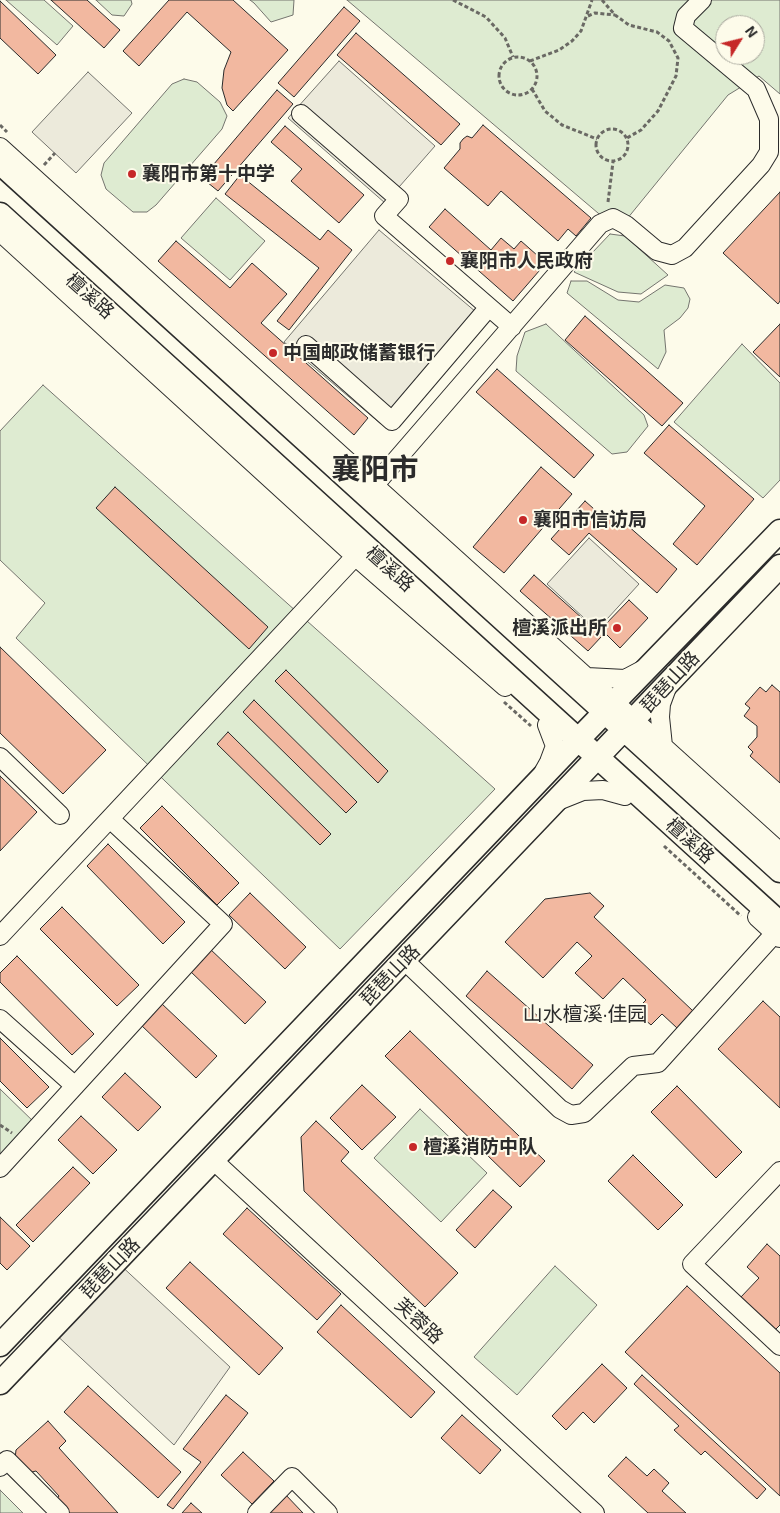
<!DOCTYPE html>
<meta charset="utf-8">
<style>
body{margin:0}
#map{position:relative;width:780px;height:1513px;overflow:hidden;background:#fdfbea;font-family:"Exo 2",sans-serif}
canvas{display:block}
.north{position:absolute;left:715px;top:15px;width:50px;height:50px;box-sizing:border-box;background:#fdfbea;border:1px solid #a9a89e;border-radius:50%;rotate:54deg;font-size:14px;font-weight:700;line-height:20px;text-align:center;color:#2b2b2b}
.north::after{content:'';display:block;margin:auto;width:18px;height:22px;background:#c62828;clip-path:polygon(50% 0,100% 100%,50% 72%,0 100%)}
</style>
<div id="map">
<canvas width="780" height="1513"></canvas>
<div class="north">N</div>
</div>
<script>
const context = document.querySelector('canvas').getContext('2d');
context.lineJoin = 'round';
function fillPath(path, color) { context.fillStyle = color; context.fill(path, 'evenodd'); }
const toPath = rows => new Path2D(rows.map(r => 'M' + r).join(''));
function strokePath(path, color, width, dash) { context.strokeStyle = color; context.lineWidth = width; context.lineCap = dash ? 'butt' : 'round'; context.setLineDash(dash || []); context.stroke(path); }
function label(font, color, halo, rows, align = 'center') {
  context.font = font + ' "Exo 2","Noto Sans SC",sans-serif'; context.lineWidth = 4; context.setLineDash([]); context.textBaseline = 'middle'; context.strokeStyle = halo; context.fillStyle = color; for (const [text, x, y, turn = 0] of rows) {
    context.save(); context.translate(x, y); context.rotate((+turn || 0) * Math.PI / 180); context.textAlign = isNaN(turn) ? turn : align; if (halo) context.strokeText(text, 0, 0); context.fillText(text, 0, 0); context.restore();
  }
}
const green = toPath([
 [6,0,44,0,73,26,57,45,6,0],
 [96,0,131,0,132,4,124,16,112,15,96,0],
 [250,0,294,0,293,15,271,22,254,3,250,0],
 [347,0,780,0,780,94,759,76,728,95,618,230,347,0],
 [725,25,755,25,755,55,725,55,725,25],
 [184,79,197,82,220,102,227,116,222,129,156,205,147,212,133,212,106,189,101,175,104,163,172,84,184,79],
 [216,198,265,241,230,280,181,238,216,198],
 [610,234,625,236,668,275,641,294,618,292,574,272,610,234],
 [571,281,587,281,618,300,639,302,665,285,684,288,690,299,688,308,680,318,664,330,666,352,658,369,567,293,571,281],
 [546,324,644,415,648,426,627,452,612,454,516,371,517,356,525,332,546,324],
 [742,344,780,383,780,480,763,498,674,422,742,344],
 [43,385,495,789,340,949,16,638,45,603,0,560,0,431,43,385],
 [0,1089,38,1126,0,1168,0,1089],
 [420,1109,487,1173,441,1222,374,1158,420,1109],
 [555,1266,597,1305,517,1395,474,1357,555,1266],
 [0,1490,23,1513,0,1513,0,1490]
]);
fillPath(green, '#deebd1');
strokePath(green, '#74746e', 1);
const parking = toPath([
 [339,61,435,146,385,203,288,118,339,61],
 [88,72,132,113,76,173,32,132,88,72],
 [379,230,476,312,381,424,284,342,379,230],
 [589,538,639,584,597,630,547,584,589,538],
 [116,1261,230,1367,174,1445,51,1330,116,1261]
]);
fillPath(parking, '#eceadb');
strokePath(parking, '#74746e', 1);
const building = toPath([
 [51,0,87,0,120,30,104,48,51,0],
 [169,0,233,0,288,50,233,111,227,105,222,88,224,70,231,52,187,12,139,66,123,51,169,0],
 [0,1,56,55,38,74,0,38,0,1],
 [344,7,360,21,294,97,278,83,344,7],
 [356,33,460,124,441,145,337,55,356,33],
 [277,90,293,104,218,191,202,178,277,90],
 [483,125,591,218,576,236,568,229,558,241,501,191,488,206,444,168,460,149,460,143,463,139,467,136,472,138,483,125],
 [285,126,364,195,339,223,291,181,302,169,271,142,285,126],
 [240,175,320,240,328,230,352,250,289,330,277,321,319,268,225,194,240,175],
 [780,192,780,301,778,304,723,253,780,192],
 [445,209,491,250,501,238,514,249,521,241,546,263,513,301,429,227,445,209],
 [176,241,230,288,252,263,287,294,261,323,368,418,354,435,158,261,176,241],
 [585,316,683,403,662,426,565,340,585,316],
 [780,324,780,377,753,352,780,324],
 [497,369,594,455,574,478,476,392,497,369],
 [669,425,754,499,697,565,673,544,705,506,644,453,669,425],
 [541,467,572,494,504,573,473,547,541,467],
 [115,487,268,627,249,649,96,508,115,487],
 [585,501,603,517,610,510,677,569,657,593,589,533,569,555,551,539,585,501],
 [534,575,602,636,588,651,520,591,534,575],
 [629,600,648,618,620,648,601,629,629,600],
 [0,647,106,750,63,794,0,733,0,647],
 [286,670,388,771,378,783,275,681,286,670],
 [772,685,780,692,780,783,750,756,753,752,748,747,757,737,757,726,744,716,750,708,745,704,760,687,766,692,772,685],
 [254,700,357,802,346,813,243,712,254,700],
 [228,732,331,834,320,845,217,744,228,732],
 [0,776,37,812,0,851,0,776],
 [162,806,239,883,217,905,140,828,162,806],
 [108,844,185,922,163,944,87,866,108,844],
 [250,893,306,947,285,969,229,915,250,893],
 [590,893,604,906,594,917,693,1011,677,1028,662,1014,651,1025,635,1011,646,1000,623,978,603,999,575,973,592,956,577,942,543,978,505,942,545,899,590,893],
 [62,907,139,985,117,1006,40,929,62,907],
 [209,948,266,1002,245,1024,189,970,209,948],
 [17,956,94,1034,72,1055,0,982,0,973,17,956],
 [487,971,593,1065,572,1089,466,996,487,971],
 [763,1001,780,1017,780,1108,718,1049,763,1001],
 [161,1003,217,1056,196,1078,140,1024,161,1003],
 [410,1031,545,1161,520,1187,385,1056,410,1031],
 [0,1038,49,1087,27,1108,0,1081,0,1038],
 [125,1073,161,1107,138,1131,102,1097,125,1073],
 [362,1085,396,1117,362,1150,330,1118,362,1085],
 [677,1086,742,1152,716,1178,651,1112,677,1086],
 [81,1116,117,1150,93,1174,58,1140,81,1116],
 [316,1121,349,1152,341,1161,458,1273,425,1307,304,1191,301,1137,316,1121],
 [633,1155,683,1205,658,1230,608,1181,633,1155],
 [73,1167,90,1183,33,1242,16,1225,73,1167],
 [493,1190,512,1207,475,1248,456,1230,493,1190],
 [247,1208,341,1294,317,1320,223,1234,247,1208],
 [0,1217,30,1246,7,1270,0,1263,0,1217],
 [767,1244,780,1256,780,1325,775,1330,740,1298,759,1278,747,1267,767,1244],
 [190,1262,283,1348,259,1375,166,1288,190,1262],
 [687,1286,780,1373,780,1496,625,1352,687,1286],
 [341,1305,435,1392,411,1418,317,1332,341,1305],
 [602,1364,627,1388,594,1423,583,1412,566,1430,552,1416,602,1364],
 [642,1375,766,1489,757,1499,705,1451,701,1455,674,1430,679,1426,634,1384,642,1375],
 [88,1386,181,1472,158,1498,64,1412,88,1386],
 [226,1395,248,1413,173,1509,167,1505,201,1462,183,1449,226,1395],
 [462,1415,501,1450,480,1474,441,1438,462,1415],
 [48,1421,66,1441,59,1448,118,1513,68,1513,56,1500,59,1496,36,1471,28,1473,15,1459,16,1450,48,1421],
 [243,1452,274,1481,252,1504,221,1475,243,1452],
 [626,1457,647,1476,654,1469,669,1483,662,1491,686,1513,648,1513,608,1476,626,1457],
 [284,1493,303,1513,264,1513,284,1493],
 [191,1503,202,1513,182,1513,191,1503]
]);
fillPath(building, '#f2b8a0');
strokePath(building, '#2b2b2b', 1);
const minor = toPath([
 [301,114,399,199,384,216,512,327],
 [0,147,780,852],
 [0,232,355,556,505,687],
 [306,345,392,421,489,307],
 [366,495,600,224,613,218,626,225,657,251,672,255,685,248,761,165,769,152,769,119,756,89,683,28,686,16,702,0],
 [587,677,625,679,642,670],
 [663,746,660,717,661,704,668,685],
 [0,757,60,815],
 [544,771,549,762,555,746,547,725],
 [558,801,583,791,603,790,625,796],
 [757,917,780,938],
 [0,936,363,548],
 [404,960,560,1109,571,1115,584,1113,633,1066,658,1063,775,933],
 [0,1019,75,1086],
 [213,1160,595,1513],
 [0,1168,223,924,110,819],
 [780,1171,692,1264,780,1346],
 [0,1467,7,1460,60,1513],
 [257,1513,292,1477,328,1513]
]);
const major = toPath([
 [0,163,780,871],
 [0,214,780,923],
 [0,1345,571,747,780,531],
 [0,1383,780,566]
]);
strokePath(minor, '#2b2b2b', 20);
strokePath(major, '#2b2b2b', 25);
strokePath(toPath([
 [453,0,486,17,505,38,513,57],
 [602,0,615,15,629,25,657,32,669,41,678,58,676,76,658,111,641,130,627,138],
 [588,16,595,13,615,15],
 '499 76a19 19 0 1 1 38 0a19 19 0 1 1-38 0Z',
 [530,61,559,50,572,41,581,31,592,0],
 [532,89,545,111,562,125,597,139],
 [0,125,7,132],
 '596 145a16 16 0 1 1 32 0a16 16 0 1 1-32 0Z',
 [44,165,55,153],
 [608,202,613,162],
 [504,702,531,726],
 [664,846,741,916],
 [0,1125,12,1133]
]), '#6a6964', 3, [4, 2.5]);
strokePath(minor, '#fdfbea', 18);
strokePath(major, '#fdfbea', 22);
for (const [x, y, r, color] of [
 [132,174,5,"#c62828"],
 [450,261,5,"#c62828"],
 [273,353,5,"#c62828"],
 [523,520,5,"#c62828"],
 [617,628,5,"#c62828"],
 [413,1147,5,"#c62828"]
]) { const dot = new Path2D(); dot.arc(x, y, r, 0, 2 * Math.PI); context.fillStyle = color; context.fill(dot); strokePath(dot, '#fdfbea', 2); }
label('bold 19px', '#2b2b2b', '#fdfbea', [
 ["襄阳市第十中学",142,174],
 ["襄阳市人民政府",460,261],
 ["中国邮政储蓄银行",283,353],
 ["襄阳市信访局",533,520],
 ["檀溪派出所",607,628,"right"],
 ["檀溪消防中队",423,1147]
], 'left');
label('19px', '#2b2b2b', '#fdfbea', [
 ["檀溪路",90,296,42],
 ["檀溪路",390,569,42],
 ["琵琶山路",670,682,-47],
 ["檀溪路",690,841,42],
 ["琵琶山路",390,975,-46],
 ["琵琶山路",110,1268,-46],
 ["芙蓉路",419,1321,43]
]);
label('20px', '#2b2b2b', '#fdfbea', [
 ["山水檀溪·佳园",585,1014]
]);
label('bold 29px', '#2b2b2b', '#fdfbea', [
 ["襄阳市",375,469]
]);
</script>
